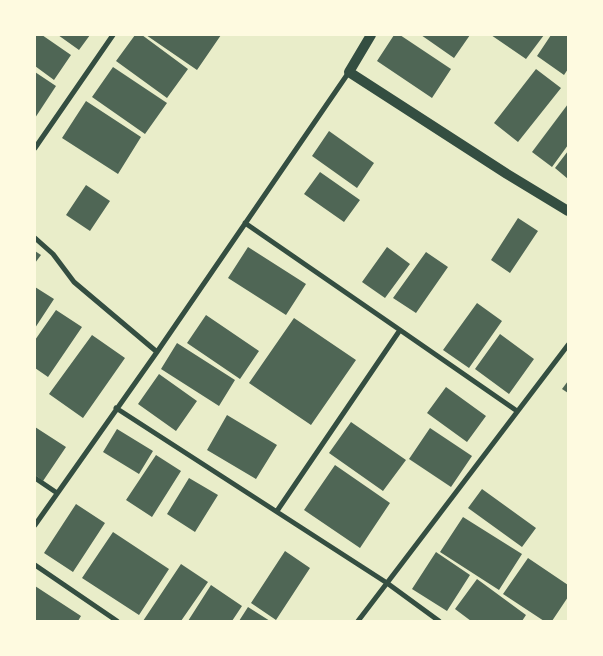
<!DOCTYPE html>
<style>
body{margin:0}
#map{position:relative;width:603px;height:656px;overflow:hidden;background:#e9edc9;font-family:"Varela Round",sans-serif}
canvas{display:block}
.frame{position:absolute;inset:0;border:36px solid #fefae0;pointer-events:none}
</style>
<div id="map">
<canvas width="603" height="656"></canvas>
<div class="frame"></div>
</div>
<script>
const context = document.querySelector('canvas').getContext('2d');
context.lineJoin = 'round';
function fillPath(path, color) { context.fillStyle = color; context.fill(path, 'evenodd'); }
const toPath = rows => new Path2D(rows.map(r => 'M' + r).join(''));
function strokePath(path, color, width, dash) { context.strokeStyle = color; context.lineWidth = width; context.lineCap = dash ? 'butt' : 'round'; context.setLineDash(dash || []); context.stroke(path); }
fillPath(toPath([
 [35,35,42,35,71,55,54,80,35,66],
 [58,35,90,35,79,50],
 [135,35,142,35,188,69,167,98,116,61],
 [146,35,221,35,197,70],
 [394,35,400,35,451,69,432,98,377,61],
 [421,35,470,35,454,58],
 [491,35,544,35,526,59],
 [551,35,568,35,568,69,564,75,537,56],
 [113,67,167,103,145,134,92,97],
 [536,69,561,88,518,142,494,123],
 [35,72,56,86,35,118],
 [86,101,141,137,118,174,62,138],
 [568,104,568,145,552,167,532,152],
 [329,131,374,163,357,188,312,156],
 [568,151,568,179,555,168],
 [320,172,360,200,344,222,304,194],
 [86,185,110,201,90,231,66,215],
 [518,218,538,231,510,273,491,260],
 [248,247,306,284,286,315,228,278],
 [387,247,410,264,385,298,362,282],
 [35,251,41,255,35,263],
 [426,252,448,267,416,313,393,298],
 [35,287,54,299,35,328],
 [477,303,502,321,469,368,443,350],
 [56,310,82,327,48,377,35,368,35,340],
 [206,315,259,351,240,379,187,343],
 [294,318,356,360,311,425,249,383],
 [500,334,534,359,509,394,475,369],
 [92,335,125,358,83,418,49,394],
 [177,343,235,380,219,406,161,369],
 [159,374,197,401,176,431,138,404],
 [568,381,568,393,562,389],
 [446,387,486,416,467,442,427,413],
 [227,415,277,445,256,479,207,450],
 [351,422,406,460,383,491,329,453],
 [35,427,66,447,43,481,35,475],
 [430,428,472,456,451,487,409,459],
 [117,429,153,451,139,474,103,452],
 [156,455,181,471,152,517,126,500],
 [335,465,390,503,360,548,304,510],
 [189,478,218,495,195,532,167,514],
 [482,489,536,528,522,547,468,508],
 [76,504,105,523,73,572,44,553],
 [463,517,522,554,499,590,440,552],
 [113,532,169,569,139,615,82,578],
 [285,551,310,568,276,620,251,603],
 [436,552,470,575,447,611,412,589],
 [528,558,568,585,568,597,552,621,544,621,503,594],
 [181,564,208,582,181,621,143,621],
 [477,579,526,615,522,621,471,621,455,609],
 [211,585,242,606,232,621,188,621],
 [35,586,81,616,78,621,35,621],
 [248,607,270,621,239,621]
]), '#4f6655');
strokePath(toPath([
 [35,148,113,35],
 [245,223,400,330,277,511],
 [35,238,53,254,74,282,157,352],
 [400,330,517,411],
 [116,408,387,583,358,621],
 [35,478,57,493],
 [35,525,157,352,349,72],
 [35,565,117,621],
 [439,621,387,583,568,345]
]), '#344e41', 5);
strokePath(toPath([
 [371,35,349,72,507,174,568,211]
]), '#344e41', 10);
</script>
